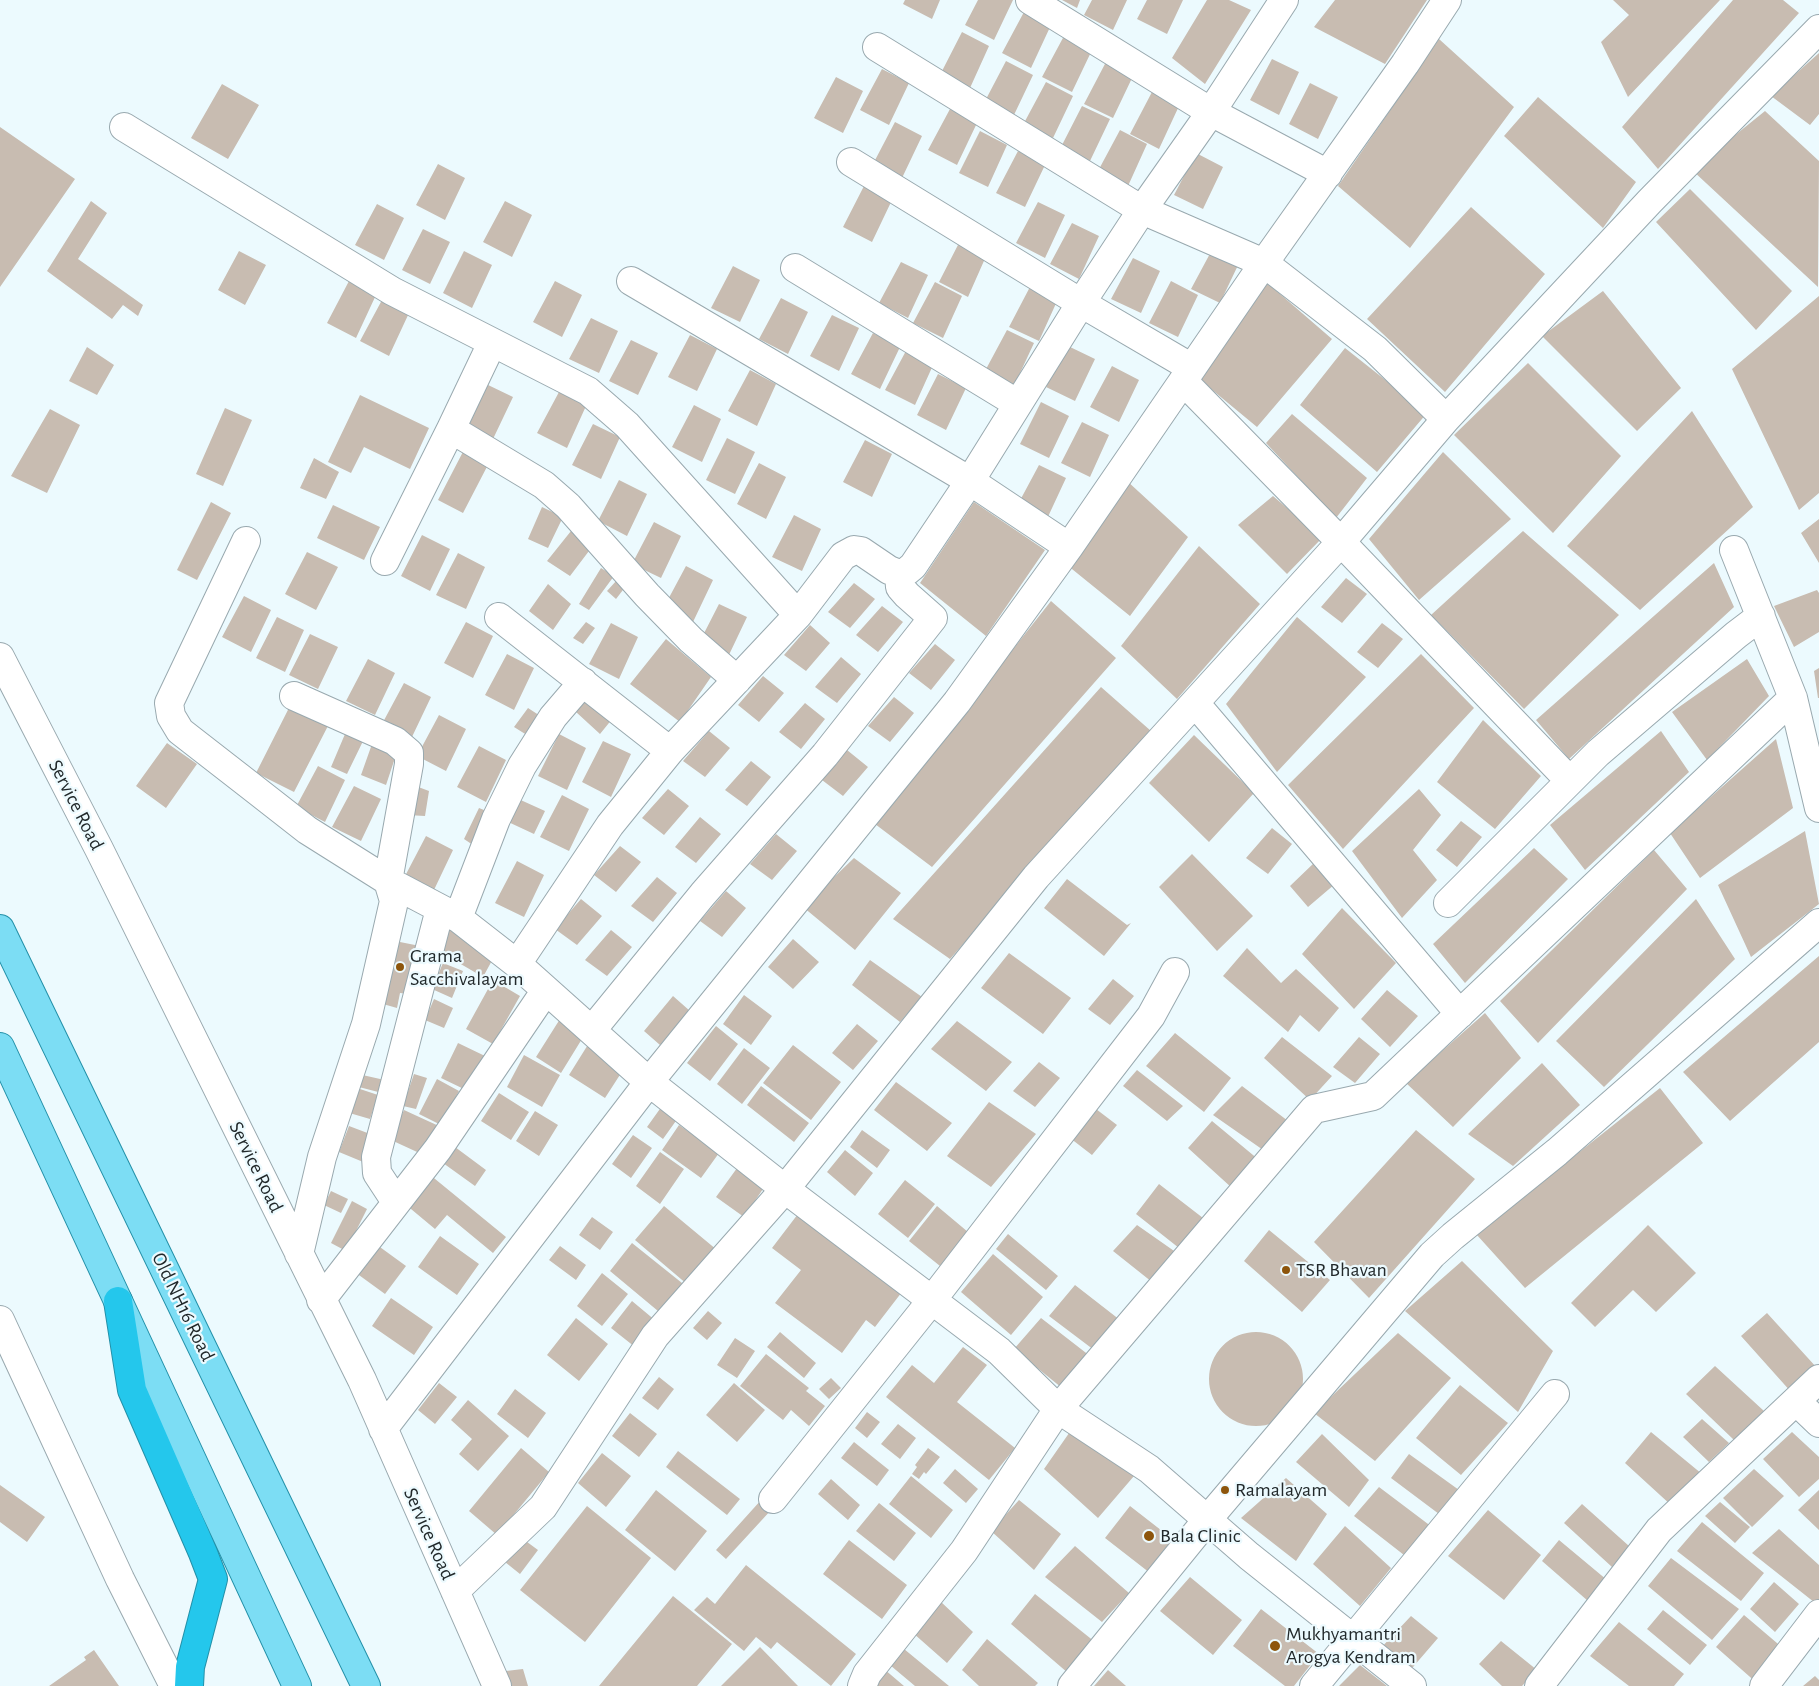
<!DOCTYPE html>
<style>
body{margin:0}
canvas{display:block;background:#ecfafe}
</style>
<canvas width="1819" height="1686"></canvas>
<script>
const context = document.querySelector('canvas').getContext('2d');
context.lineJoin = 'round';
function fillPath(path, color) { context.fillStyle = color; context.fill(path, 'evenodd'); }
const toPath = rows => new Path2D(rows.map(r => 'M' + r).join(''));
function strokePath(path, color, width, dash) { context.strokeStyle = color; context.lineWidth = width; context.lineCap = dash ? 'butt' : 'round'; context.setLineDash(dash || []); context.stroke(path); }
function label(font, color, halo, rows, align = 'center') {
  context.font = font + ' "Alegreya Sans",sans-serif'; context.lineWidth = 4.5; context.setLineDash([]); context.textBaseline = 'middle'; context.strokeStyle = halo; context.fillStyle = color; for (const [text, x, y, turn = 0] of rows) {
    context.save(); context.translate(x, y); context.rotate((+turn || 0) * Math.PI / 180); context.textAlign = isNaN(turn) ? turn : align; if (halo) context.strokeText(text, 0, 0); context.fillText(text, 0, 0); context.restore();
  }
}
fillPath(toPath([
 [905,0,940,0,932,19,903,4],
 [978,0,1013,0,994,40,965,25],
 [1062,0,1080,0,1077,8],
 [1092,0,1127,0,1113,30,1084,15],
 [1147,0,1183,0,1167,34,1137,19],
 [1207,0,1229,0,1251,10,1205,84,1172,58],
 [1335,0,1427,0,1385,64,1314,27],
 [1613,0,1720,0,1628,97,1601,42,1629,15],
 [1733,0,1783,0,1799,13,1658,169,1622,127],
 [1024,12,1051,25,1031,68,1002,53],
 [962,32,989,46,970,88,941,73],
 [1064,36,1092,50,1072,92,1042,77],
 [1439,39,1514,107,1410,248,1338,186],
 [1819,53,1819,114,1810,125,1771,96],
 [1272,59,1299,72,1279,115,1250,100],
 [1006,61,1033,75,1013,117,984,103],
 [1106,62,1133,76,1113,118,1084,104],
 [882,69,909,83,889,125,860,110],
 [836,77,863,91,843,133,814,118],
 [1046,82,1073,96,1053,138,1024,123],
 [1310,83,1338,97,1318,139,1289,124],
 [222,84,259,105,228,159,191,138],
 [1152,92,1179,106,1159,149,1130,134],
 [1538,97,1636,182,1603,228,1504,136],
 [1082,106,1110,119,1090,161,1061,147],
 [950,109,977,123,957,165,928,150],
 [1765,111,1819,161,1818,287,1692,170],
 [895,122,922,136,902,178,873,164],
 [0,127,75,179,0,287],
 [1120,130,1147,144,1128,186,1098,171],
 [980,131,1007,145,988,187,959,173],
 [1018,151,1045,165,1025,207,996,193],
 [1196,153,1223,167,1203,209,1174,195],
 [438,164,465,178,445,220,416,205],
 [864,186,892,200,872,242,843,227],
 [1690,189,1792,291,1756,330,1656,222],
 [91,201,107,213,78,259,143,305,138,316,123,305,112,319,47,271],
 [505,201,532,215,512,257,483,242],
 [1038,202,1065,215,1045,258,1016,243],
 [377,204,404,218,384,260,355,245],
 [1471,207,1545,274,1445,392,1367,319],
 [1072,223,1099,236,1079,279,1050,264],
 [423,229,450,242,430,284,402,270],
 [960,241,987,254,968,297,939,282],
 [1213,248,1240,261,1220,303,1191,289],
 [239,251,266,265,245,305,218,290],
 [464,251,492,265,472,308,443,293],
 [1133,258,1160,271,1141,313,1111,299],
 [901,262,928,275,908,318,879,303],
 [733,266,760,280,740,322,711,308],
 [349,281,376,295,356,338,327,323],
 [555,281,582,295,562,337,533,322],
 [1171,281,1198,295,1178,337,1149,323],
 [1265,281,1332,339,1257,427,1199,379],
 [935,282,962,296,943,338,913,323],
 [1031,285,1058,299,1039,341,1009,327],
 [1603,291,1681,388,1637,431,1542,336],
 [1819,296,1819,493,1799,510,1732,369],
 [781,298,808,312,788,354,759,339],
 [382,300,409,313,389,356,360,341],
 [832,315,859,328,839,371,810,356],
 [591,318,618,331,599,373,569,359],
 [1007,330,1034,343,1014,386,985,371],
 [873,333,900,347,880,389,851,374],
 [690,335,717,349,697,391,668,377],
 [631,340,658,353,638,395,609,381],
 [1068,346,1095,359,1075,401,1046,387],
 [87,347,114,365,97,395,69,381],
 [1345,348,1427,413,1377,472,1300,405],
 [907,349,934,363,915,405,885,390],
 [1528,363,1621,456,1553,533,1454,435],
 [1112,366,1139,380,1119,422,1090,407],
 [750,370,776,384,757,426,728,411],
 [938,374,966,388,946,430,917,415],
 [486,384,513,397,493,439,464,425],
 [559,392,586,406,567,448,537,433],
 [360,395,429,428,410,469,364,447,351,473,328,462],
 [1041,402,1069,416,1049,458,1020,444],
 [694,405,721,419,702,462,672,447],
 [225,408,252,420,223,486,196,474],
 [50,409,80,425,47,493,11,476],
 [1692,411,1753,507,1640,610,1567,546],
 [1292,414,1367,478,1336,518,1266,443],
 [1082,422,1109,435,1090,477,1061,463],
 [593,424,620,437,601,479,572,465],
 [727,438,755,452,735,494,706,480],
 [865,440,892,454,872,497,843,482],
 [466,446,491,459,463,513,438,500],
 [1443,452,1511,519,1419,600,1369,539],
 [314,458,339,472,326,499,300,488],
 [759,463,786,477,766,519,737,504],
 [1039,465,1066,478,1046,521,1017,506],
 [619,480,647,494,627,536,598,521],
 [1126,480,1188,537,1130,616,1067,565],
 [1273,496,1322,538,1287,574,1238,525],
 [211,502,231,513,197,580,177,570],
 [974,502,1045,550,986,636,920,583],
 [333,505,380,527,364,560,317,538],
 [542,507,563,517,548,548,528,539],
 [794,515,821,529,802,571,772,557],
 [1819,519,1819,563,1801,533],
 [654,522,681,536,661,578,632,564],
 [571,531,592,547,570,576,547,561],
 [1523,531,1619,615,1524,709,1431,615],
 [422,535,450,549,430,591,401,576],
 [1199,546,1260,604,1177,699,1121,646],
 [307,552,338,567,316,610,285,594],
 [458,553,485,567,466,609,436,595],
 [1714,563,1734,607,1569,759,1536,720],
 [686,566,713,580,693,622,664,607],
 [601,568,614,576,589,610,579,604],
 [1346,578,1367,594,1342,623,1321,607],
 [617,580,626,586,616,599,607,591],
 [854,583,875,599,850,628,828,612],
 [548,584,571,604,553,630,529,611],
 [1817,590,1819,593,1819,632,1794,647,1774,606],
 [244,596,271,610,251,652,222,637],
 [1051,601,1116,658,932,867,875,824],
 [719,604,747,617,727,659,698,645],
 [882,606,903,622,878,652,856,635],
 [277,617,304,630,285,672,256,658],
 [1297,617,1366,677,1277,772,1226,704],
 [466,622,493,636,473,678,444,663],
 [586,622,595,628,583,644,573,638],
 [611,623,638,637,619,679,589,664],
 [1382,623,1403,639,1378,668,1357,652],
 [810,625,830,643,806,671,784,655],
 [310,634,338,647,318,689,289,675],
 [666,639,711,677,680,722,630,684],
 [935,644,955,660,931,690,909,673],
 [507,654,534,668,514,710,485,695],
 [1421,654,1474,708,1343,849,1288,785],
 [841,657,861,674,837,703,815,687],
 [368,659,395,673,375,715,346,701],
 [1747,659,1769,696,1707,760,1672,712],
 [1819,668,1819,698,1818,698,1814,671],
 [763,676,784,693,759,722,738,705],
 [404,683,431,697,411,739,382,724],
 [1101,687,1151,731,950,959,893,919],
 [591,691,617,713,600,734,576,712],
 [894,697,914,713,890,742,868,726],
 [292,702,330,722,294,792,256,773],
 [805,703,825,719,801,749,779,732],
 [528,708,548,721,538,742,514,727],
 [439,715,466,729,446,771,417,756],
 [1483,720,1541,776,1495,829,1437,782],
 [348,727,365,737,347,774,331,767],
 [709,731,730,748,705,777,683,761],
 [1661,731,1689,772,1585,870,1550,825],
 [559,734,586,748,567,790,538,776],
 [1194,735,1254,793,1209,842,1149,783],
 [1776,739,1793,808,1700,878,1670,833],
 [603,741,631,754,611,797,582,782],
 [167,743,197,764,166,808,136,786],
 [372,744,396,755,386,785,361,775],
 [479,746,506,760,486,802,457,787],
 [847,750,868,767,843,796,822,780],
 [751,761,771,777,747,806,725,790],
 [318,766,345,780,325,822,296,807],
 [413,785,429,791,425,816,407,815],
 [354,786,381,799,361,841,332,827],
 [668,789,689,806,664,835,642,818],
 [1419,789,1441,815,1413,850,1437,880,1402,918,1352,851],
 [562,795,589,809,569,851,540,837],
 [514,797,545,811,534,834,504,820],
 [479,808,494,814,479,849,464,839],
 [700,817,721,834,696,863,675,847],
 [1461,821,1482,837,1457,867,1436,850],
 [1272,828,1292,844,1268,874,1246,858],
 [1805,831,1819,904,1751,957,1718,885],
 [776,834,797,851,772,880,750,864],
 [426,836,453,850,433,892,404,878],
 [620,846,641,862,616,892,594,875],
 [1534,848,1568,879,1465,983,1433,944],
 [1654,850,1687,889,1538,1043,1500,1001],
 [1192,854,1253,916,1217,951,1159,887],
 [854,858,901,893,855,950,803,907],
 [517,861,544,875,524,917,495,903],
 [1315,862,1335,884,1308,907,1290,886],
 [657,877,677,893,653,922,631,906],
 [1067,879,1127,925,1131,923,1104,956,1044,908],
 [726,891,746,908,722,937,700,921],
 [581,899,602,916,577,945,555,929],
 [1696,899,1735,959,1604,1087,1556,1041],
 [1342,908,1396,963,1354,1009,1302,954],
 [447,928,495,955,483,977,435,949],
 [611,930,632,947,607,976,585,960],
 [793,939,819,962,793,989,768,967],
 [390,940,420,946,410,994,400,993,397,1008,383,1004],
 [1247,948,1281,983,1296,969,1339,1008,1319,1032,1300,1015,1288,1032,1223,976],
 [1009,953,1071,998,1043,1034,981,988],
 [1819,956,1819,1042,1730,1121,1683,1072],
 [870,960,922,997,900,1022,852,985],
 [443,963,463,971,452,998,432,989],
 [1113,979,1134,996,1110,1025,1088,1009],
 [493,980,520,996,493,1044,466,1029],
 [1387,990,1418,1016,1390,1047,1361,1019],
 [744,995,772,1016,751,1045,723,1024],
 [673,996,690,1011,660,1045,644,1031],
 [434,999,453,1008,444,1028,425,1020],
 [1485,1013,1521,1058,1453,1127,1406,1083],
 [560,1019,585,1034,561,1073,536,1057],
 [957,1021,1012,1062,986,1091,931,1049],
 [857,1024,878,1041,853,1070,832,1053],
 [716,1026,738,1044,710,1081,687,1063],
 [1175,1033,1231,1078,1204,1112,1146,1066],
 [1282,1037,1332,1076,1310,1100,1264,1058],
 [1359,1037,1380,1054,1355,1083,1333,1067],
 [458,1043,485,1056,468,1091,441,1078],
 [589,1043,625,1067,605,1098,569,1075],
 [793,1045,841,1082,811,1120,763,1083],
 [744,1048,770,1068,742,1104,717,1084],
 [524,1055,560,1075,542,1107,507,1087],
 [1039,1062,1060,1078,1035,1107,1013,1091],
 [1542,1063,1580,1105,1513,1166,1468,1134],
 [1137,1070,1183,1106,1167,1121,1123,1086],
 [358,1074,389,1081,386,1094,355,1086],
 [414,1074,427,1078,416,1109,403,1106],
 [437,1079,459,1091,441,1125,419,1114],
 [896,1082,952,1123,927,1151,874,1110],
 [761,1086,809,1123,794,1142,747,1105],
 [1242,1086,1292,1124,1266,1152,1213,1115],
 [354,1087,378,1095,370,1119,346,1112],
 [1660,1088,1703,1143,1525,1288,1476,1234],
 [499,1093,529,1112,511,1140,481,1121],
 [989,1102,1036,1134,991,1187,947,1156],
 [662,1106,678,1118,663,1139,647,1127],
 [1096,1109,1117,1125,1092,1155,1070,1138],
 [404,1110,441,1127,428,1157,391,1140],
 [535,1111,558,1125,539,1156,516,1141],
 [1212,1121,1259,1160,1232,1188,1188,1148],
 [679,1125,719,1153,701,1178,662,1150],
 [349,1126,378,1137,368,1164,339,1152],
 [862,1130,890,1150,877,1168,850,1147],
 [1416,1130,1475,1179,1369,1298,1314,1242],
 [633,1135,652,1148,631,1178,612,1164],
 [455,1147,486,1170,475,1186,443,1163],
 [845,1150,873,1173,855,1196,827,1172],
 [660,1152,684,1169,660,1204,636,1186],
 [740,1164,767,1183,744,1217,716,1197],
 [429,1174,506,1237,493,1253,447,1215,435,1229,405,1204],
 [905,1180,935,1204,908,1238,878,1214],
 [1159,1184,1203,1218,1179,1248,1136,1214],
 [331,1191,348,1199,341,1213,324,1205],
 [352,1201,367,1209,346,1251,331,1243],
 [664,1206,717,1250,688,1285,635,1240],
 [937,1206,968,1232,940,1266,909,1241],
 [801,1210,905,1288,875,1327,866,1320,842,1353,775,1303,801,1270,772,1248],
 [592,1217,613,1232,600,1250,579,1235],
 [1137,1225,1177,1253,1152,1282,1113,1251],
 [1648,1225,1696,1273,1656,1312,1633,1290,1595,1327,1571,1303],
 [1269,1230,1330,1280,1302,1312,1244,1261],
 [1008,1234,1058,1276,1046,1290,996,1249],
 [440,1236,479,1264,457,1295,418,1267],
 [373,1242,406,1266,385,1294,352,1270],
 [632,1243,687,1287,664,1316,610,1271],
 [560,1246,586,1265,576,1280,549,1260],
 [993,1254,1043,1297,1011,1335,961,1292],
 [1462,1261,1553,1351,1518,1412,1405,1311],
 [602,1273,628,1294,602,1326,577,1306],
 [1075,1285,1120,1320,1094,1350,1049,1316],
 [391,1298,433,1327,414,1355,372,1326],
 [632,1301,656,1321,635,1347,611,1328],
 [708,1311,722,1323,707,1340,693,1328],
 [1767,1313,1817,1368,1792,1393,1741,1336],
 [576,1318,608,1344,579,1381,547,1355],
 [1041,1318,1090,1356,1062,1388,1014,1349],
 [780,1332,816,1363,804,1378,767,1347],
 '1209 1379a47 47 0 1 1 94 0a47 47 0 1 1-94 0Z',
 [1398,1333,1451,1378,1375,1461,1314,1413],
 [735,1338,755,1351,737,1378,717,1365],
 [963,1347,987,1365,957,1402,1015,1448,989,1480,886,1397,912,1365,934,1383],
 [766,1354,809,1388,806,1391,825,1406,809,1426,791,1410,783,1420,740,1386],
 [1715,1366,1764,1411,1734,1440,1686,1394],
 [659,1377,674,1389,658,1410,642,1398],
 [831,1378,841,1388,829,1399,819,1389],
 [439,1383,457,1397,435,1424,418,1410],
 [734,1383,765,1410,737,1442,706,1415],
 [1460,1385,1508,1423,1461,1475,1416,1438],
 [515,1389,546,1413,528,1438,497,1414],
 [468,1400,509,1436,478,1471,459,1454,472,1439,451,1420],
 [867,1412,880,1422,867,1438,855,1428],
 [630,1413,657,1434,639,1457,612,1436],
 [1702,1419,1729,1443,1709,1462,1683,1437],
 [898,1424,916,1438,900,1459,881,1444],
 [1074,1426,1134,1476,1098,1518,1044,1469],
 [1651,1432,1702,1474,1672,1506,1625,1463],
 [1792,1432,1819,1457,1819,1479,1799,1497,1763,1459],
 [1322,1434,1369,1480,1349,1507,1296,1462],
 [854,1442,889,1470,877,1486,841,1458],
 [521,1448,549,1472,497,1535,469,1511],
 [928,1448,940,1457,926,1474,924,1472,919,1479,912,1474,917,1467,915,1465],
 [678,1451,740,1499,727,1515,666,1467],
 [602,1453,631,1476,606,1507,578,1483],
 [1409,1454,1459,1490,1439,1514,1391,1478],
 [955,1469,978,1489,966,1503,943,1483],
 [1754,1469,1784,1496,1752,1527,1723,1498],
 [911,1476,953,1510,931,1538,889,1504],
 [1286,1478,1327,1514,1296,1561,1241,1518],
 [831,1479,860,1505,848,1520,818,1494],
 [0,1485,45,1517,27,1542,0,1522],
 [1379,1487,1432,1527,1404,1555,1354,1516],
 [656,1490,707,1531,675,1571,625,1530],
 [1819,1490,1819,1530,1798,1510],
 [762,1499,772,1509,726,1559,716,1550],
 [1019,1500,1061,1534,1034,1570,991,1531],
 [1720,1502,1750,1527,1735,1543,1705,1516],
 [879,1503,916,1533,894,1561,856,1531],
 [1582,1504,1629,1546,1612,1567,1564,1523],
 [587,1506,651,1558,585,1642,520,1590],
 [1130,1506,1175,1541,1150,1573,1105,1538],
 [1488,1510,1541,1555,1504,1600,1448,1556],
 [1702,1522,1764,1573,1741,1601,1677,1551],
 [1345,1526,1391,1568,1360,1606,1313,1564],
 [1779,1529,1819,1565,1819,1606,1752,1553],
 [523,1539,538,1550,520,1574,505,1562],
 [849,1540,907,1585,882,1619,823,1574],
 [1559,1540,1607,1580,1588,1601,1542,1561],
 [1075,1546,1129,1593,1102,1622,1045,1577],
 [1671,1558,1739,1609,1712,1640,1648,1586],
 [746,1565,856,1654,831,1686,777,1642,771,1649,756,1637,744,1651,694,1610,707,1597,715,1604],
 [1190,1577,1242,1620,1213,1655,1160,1611],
 [1774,1582,1799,1604,1775,1632,1750,1609],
 [1035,1594,1095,1642,1068,1673,1011,1624],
 [673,1596,732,1644,697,1686,599,1686],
 [940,1601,973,1632,947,1663,913,1633],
 [1261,1609,1319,1654,1294,1686,1285,1686,1233,1646],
 [1663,1610,1707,1645,1690,1665,1647,1629],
 [1744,1615,1784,1649,1758,1684,1716,1647],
 [1411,1616,1438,1638,1407,1674,1379,1650],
 [1619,1622,1684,1674,1674,1686,1629,1686,1590,1656],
 [987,1639,1038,1683,1035,1686,979,1686,962,1670],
 [1501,1641,1537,1670,1522,1686,1502,1686,1479,1664],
 [898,1644,949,1686,915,1686,884,1660],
 [760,1647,798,1686,721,1686],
 [94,1650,119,1686,49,1686,86,1660,84,1657],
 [1360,1665,1387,1686,1339,1686],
 [523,1669,528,1686,512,1686,506,1671],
 [884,1669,904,1686,870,1686],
 [1108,1670,1126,1686,1094,1686],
 [1815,1676,1819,1680,1819,1686,1803,1686]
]), '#c8bcb1');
const minor = toPath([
 [1030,0,1211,112,1328,174],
 [877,47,1142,210,1264,263,1375,349,1446,419],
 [124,127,392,291,588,391,627,425,798,615],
 [851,162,1081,303,1192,368],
 [795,268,1018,404],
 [631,281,970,481,1069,547],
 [1183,381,1341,542,1570,781],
 [451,429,544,485,568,506,647,595,691,640,737,680],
 [246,541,169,703,171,716,180,731,252,787,307,830,388,881,409,764,409,753,395,741,294,696],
 [1734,550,1793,698,1819,808],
 [385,561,451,429,492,343],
 [499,617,670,751],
 [0,657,99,849,362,1380,497,1686],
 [1195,703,1460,1014],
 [1448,903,1598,753,1736,635,1761,616],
 [458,918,496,819,522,766,553,717,583,682],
 [517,964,610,825,670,751,798,615,843,556,854,550,861,551,889,570,899,574,907,571,913,566,970,481,1081,303,1142,210,1211,112,1284,0],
 [592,1030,703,894,825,755,933,618,907,595,900,587,899,574],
 [396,1202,377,1173,376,1157,440,909],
 [299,1254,322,1157,366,1024,394,901,388,881,458,918,517,964,649,1082,785,1189,999,1351,1058,1409,1149,1469,1249,1556,1412,1686],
 [321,1300,438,1149,546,990],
 [0,1320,120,1579,174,1686],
 [1796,1401,1819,1423],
 [383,1429,649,1082,957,702,1069,547,1264,263,1405,64,1447,0],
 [773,1499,932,1300,1151,1016,1175,972],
 [455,1591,543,1507,655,1336,785,1189,1036,877,1341,542,1446,419,1650,201,1819,29],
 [862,1686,867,1674,964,1551,1058,1409,1314,1109,1373,1096,1793,698],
 [1072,1686,1207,1520,1432,1255,1453,1236,1557,1152,1819,923],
 [1314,1686,1555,1394],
 [1539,1686,1659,1530,1819,1379],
 [1764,1686,1819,1614]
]);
const major = toPath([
 [0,929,366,1686],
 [0,1047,297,1686]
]);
const highway = toPath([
 [118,1301,132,1390,203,1553,213,1579,190,1667,189,1686]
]);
strokePath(minor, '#99a9af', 30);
strokePath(major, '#2390a8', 30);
strokePath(highway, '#2390a8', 30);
strokePath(minor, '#fff', 28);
strokePath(major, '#7cddf4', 28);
strokePath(highway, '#24c7ec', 28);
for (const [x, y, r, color] of [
 [400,967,5,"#8d550c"],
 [1286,1270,5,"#8d550c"],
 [1225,1490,5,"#8d550c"],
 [1149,1536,6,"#8d550c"],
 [1275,1646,6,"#8d550c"]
]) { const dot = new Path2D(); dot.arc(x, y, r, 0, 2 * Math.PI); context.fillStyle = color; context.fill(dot); strokePath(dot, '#ecfafe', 2); }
label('20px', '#22292b', '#ecfafe', [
 ["Service Road",76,805,63],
 ["Service Road",256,1167,64],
 ["Old NH16 Road",183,1307,64],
 ["Service Road",429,1534,66]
]);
label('20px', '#22292b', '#ecfafe', [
 ["Grama",410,956],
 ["Sacchivalayam",410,979],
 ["TSR Bhavan",1296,1270],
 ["Ramalayam",1235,1490],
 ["Bala Clinic",1160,1536],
 ["Mukhyamantri",1286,1634],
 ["Arogya Kendram",1286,1657]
], 'left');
</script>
